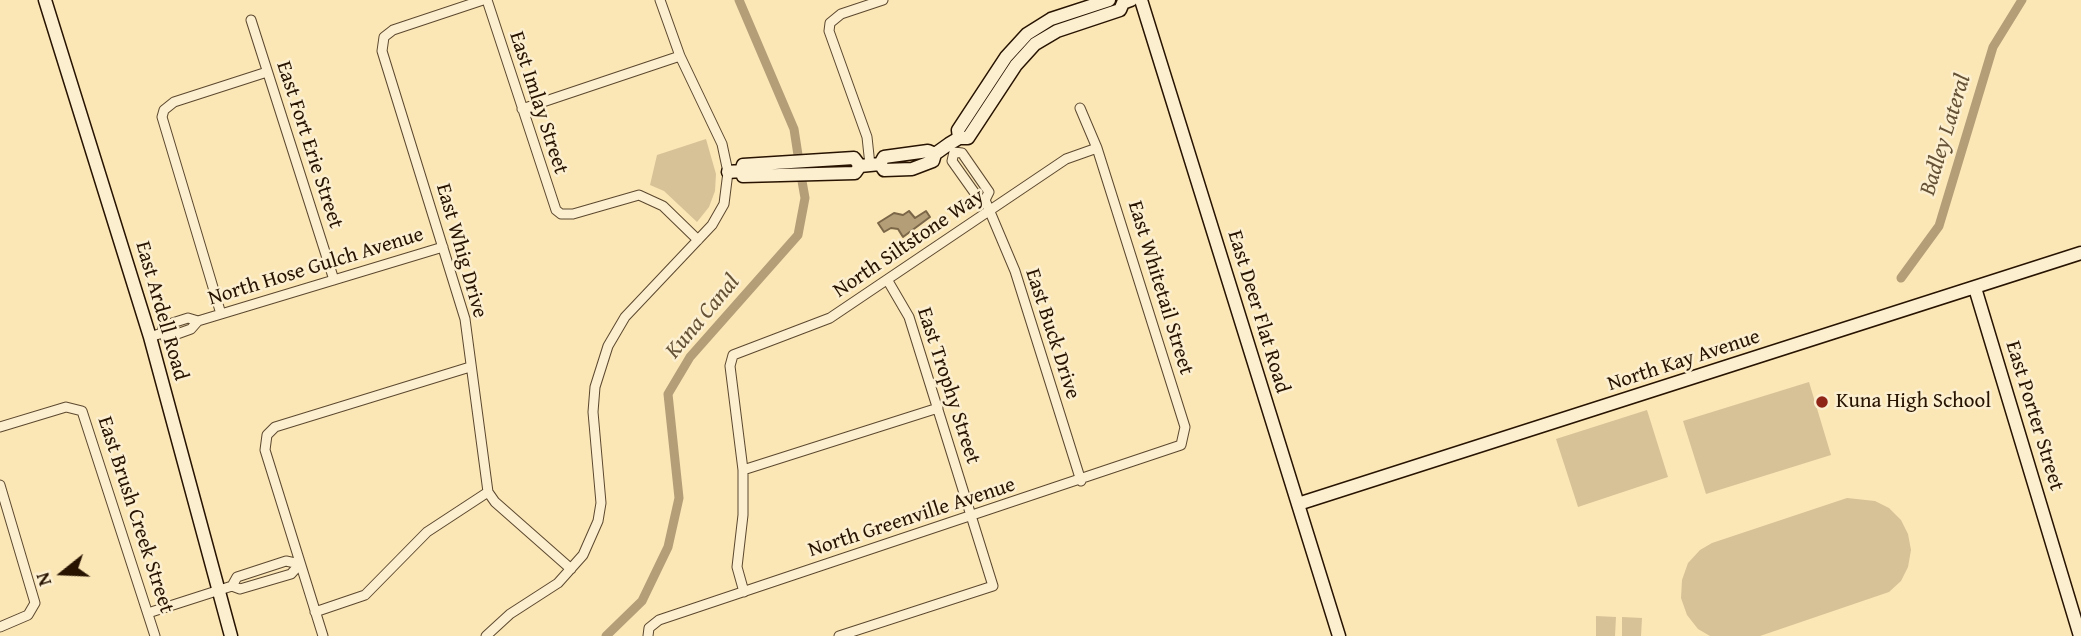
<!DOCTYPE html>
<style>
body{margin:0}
#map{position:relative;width:2081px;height:636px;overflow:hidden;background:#fbe6b6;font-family:"Gentium Book Plus",serif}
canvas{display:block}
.north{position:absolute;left:28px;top:538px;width:70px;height:70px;-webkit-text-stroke:5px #fcefd0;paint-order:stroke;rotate:252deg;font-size:19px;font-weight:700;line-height:28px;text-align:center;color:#271300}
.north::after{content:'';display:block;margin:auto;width:24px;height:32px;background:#271300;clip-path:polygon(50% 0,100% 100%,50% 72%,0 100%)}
</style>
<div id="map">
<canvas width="2081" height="636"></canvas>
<div class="north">N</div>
</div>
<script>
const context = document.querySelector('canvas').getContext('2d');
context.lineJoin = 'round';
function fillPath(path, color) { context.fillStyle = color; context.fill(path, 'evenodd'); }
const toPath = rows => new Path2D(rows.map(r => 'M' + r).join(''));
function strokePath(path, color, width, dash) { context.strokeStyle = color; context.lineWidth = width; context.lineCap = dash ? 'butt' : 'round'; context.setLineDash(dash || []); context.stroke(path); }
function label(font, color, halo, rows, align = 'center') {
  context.font = font + ' "Gentium Book Plus",serif'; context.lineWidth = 5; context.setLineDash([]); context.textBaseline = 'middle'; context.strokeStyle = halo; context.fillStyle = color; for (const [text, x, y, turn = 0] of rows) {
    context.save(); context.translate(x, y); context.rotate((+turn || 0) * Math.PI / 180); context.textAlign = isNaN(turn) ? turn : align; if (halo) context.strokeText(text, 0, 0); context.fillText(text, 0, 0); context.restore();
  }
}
fillPath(toPath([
 [706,139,716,174,715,191,709,207,697,222,664,191,650,185,657,155],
 [1809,382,1831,455,1706,494,1683,421],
 [1647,410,1668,477,1578,507,1556,439],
 [1847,498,1875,501,1889,508,1901,520,1908,534,1911,550,1908,567,1901,581,1889,592,1760,636,1710,636,1698,629,1687,615,1681,598,1682,580,1688,563,1700,550,1712,543],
 [1596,616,1616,617,1615,636,1596,636],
 [1622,617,1642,618,1641,636,1622,636]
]), '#d7c297');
const water = toPath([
 [909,211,915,218,926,211,930,217,903,237,898,229,891,228,884,232,878,223,894,213,903,215,909,211]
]);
fillPath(water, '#b39e78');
strokePath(water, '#7b6648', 2);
strokePath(toPath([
 [739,0,794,129,798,155],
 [1901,278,1939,226,1993,47,2022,0],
 [606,636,642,601,668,547,679,498,668,394,690,357,798,235,805,198,802,181]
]), '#b39e78', 9);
const street = toPath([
 [483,0,393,30,384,37,382,51,465,319,488,492,495,502,571,569],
 [487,0,556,210,561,214,573,214,639,195,663,206,698,240],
 [251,20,334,280],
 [522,109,680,56],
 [954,152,962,153,989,192,985,200,979,199,952,161,954,152],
 [870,165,867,137,829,31,830,23,841,14,883,0],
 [985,200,1015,271,1081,481],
 [221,314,162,117,164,110,174,102,267,72],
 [198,321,443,247],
 [150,337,162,333,166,338,191,329,198,321,188,318,163,326,162,333],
 [0,427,66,407,82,411,155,636],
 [743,470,938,408],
 [0,485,35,603,28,615,0,627],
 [286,561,300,564,291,574,240,589,232,586,237,577,286,561],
 [744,592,737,567,743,515,743,470,730,366,733,355,830,318,1066,159,1097,148],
 [315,612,365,595,427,532,488,492],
 [148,613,232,586],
 [323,636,265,450,267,435,275,427,470,367],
 [486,636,510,614,558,583,583,555,598,521,601,503,593,412,595,387,608,346,625,317,712,225,724,204,728,172,722,144,680,56,660,0],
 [648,636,649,628,659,620,1181,445,1185,427,1097,148,1080,108],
 [839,636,993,586,909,317,888,281]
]);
const secondary = toPath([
 [45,0,150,337,231,636],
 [1141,0,1339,636],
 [959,138,958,130,1006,57,1027,34,1051,19,1109,0],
 [880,164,884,170,912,169,933,161,935,154,949,144,959,138,968,138,1016,65,1035,44,1057,31,1120,10,1123,3,1131,0],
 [741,171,743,165,854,158,860,166],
 [728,172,741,171,743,176,855,173,860,166,880,164,884,157,928,151,935,154],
 [1975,288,2080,636],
 [1298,504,2081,253]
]);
strokePath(street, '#5c482e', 11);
strokePath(secondary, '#271300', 15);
strokePath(street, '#fcefd0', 9);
strokePath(secondary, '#fcefd0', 12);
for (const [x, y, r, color] of [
 [1822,402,7,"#8f2418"]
]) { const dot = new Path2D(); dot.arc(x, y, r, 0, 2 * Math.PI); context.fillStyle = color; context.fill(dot); strokePath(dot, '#fcefd0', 2.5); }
label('21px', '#271300', '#fcefd0', [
 ["East Imlay Street",538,103,72],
 ["East Fort Erie Street",309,145,72],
 ["North Siltstone Way",909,244,-34],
 ["East Whig Drive",461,251,74],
 ["North Hose Gulch Avenue",316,267,-17],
 ["East Whitetail Street",1160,288,73],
 ["East Ardell Road",161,311,74],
 ["East Deer Flat Road",1258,312,73],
 ["East Buck Drive",1052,334,72],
 ["North Kay Avenue",1684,361,-18],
 ["East Trophy Street",948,386,72],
 ["East Porter Street",2034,416,73],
 ["East Brush Creek Street",135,515,72],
 ["North Greenville Avenue",912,518,-18]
]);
label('21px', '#271300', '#fcefd0', [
 ["Kuna High School",1836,402]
], 'left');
label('italic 23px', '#665236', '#fcefd0', [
 ["Badley Lateral",1946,135,-73],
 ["Kuna Canal",703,317,-50]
]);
</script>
